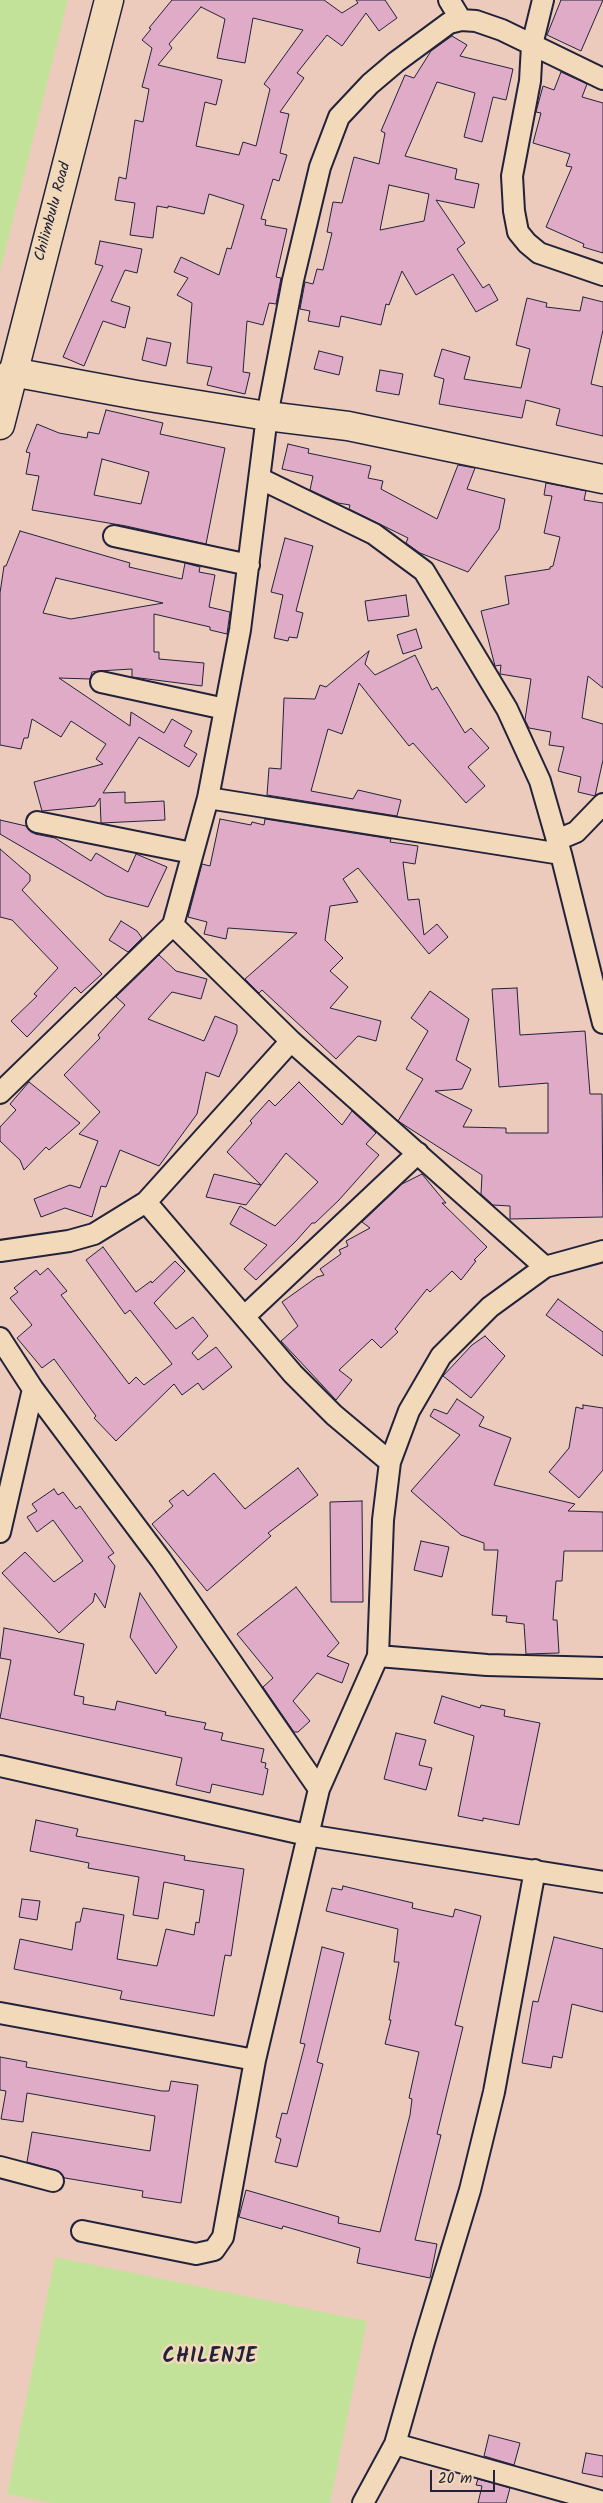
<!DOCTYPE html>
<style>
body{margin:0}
#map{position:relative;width:603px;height:2503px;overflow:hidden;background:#eccbbd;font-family:Kalam,sans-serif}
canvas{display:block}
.scale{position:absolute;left:430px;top:2470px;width:65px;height:22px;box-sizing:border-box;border:2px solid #22223b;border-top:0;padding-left:6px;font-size:15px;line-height:18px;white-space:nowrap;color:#22223b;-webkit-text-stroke:4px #f2d9b9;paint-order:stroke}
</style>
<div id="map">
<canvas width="603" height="2503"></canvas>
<div class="scale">20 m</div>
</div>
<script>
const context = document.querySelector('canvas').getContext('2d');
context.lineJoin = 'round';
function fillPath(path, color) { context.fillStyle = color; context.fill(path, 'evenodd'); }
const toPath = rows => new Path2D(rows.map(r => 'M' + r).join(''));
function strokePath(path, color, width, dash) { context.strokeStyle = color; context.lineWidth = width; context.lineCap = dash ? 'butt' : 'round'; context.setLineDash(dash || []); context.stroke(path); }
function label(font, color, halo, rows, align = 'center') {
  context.font = font + ' Kalam,sans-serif'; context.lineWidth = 5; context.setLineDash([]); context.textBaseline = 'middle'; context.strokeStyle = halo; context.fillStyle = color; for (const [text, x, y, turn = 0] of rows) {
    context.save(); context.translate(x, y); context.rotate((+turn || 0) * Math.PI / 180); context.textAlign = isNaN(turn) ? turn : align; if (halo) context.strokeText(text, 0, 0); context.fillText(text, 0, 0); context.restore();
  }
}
fillPath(toPath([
 [0,0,68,0,0,272],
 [55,2257,367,2321,330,2503,52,2503,7,2494]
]), '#c2e199');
const building = toPath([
 [172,0,324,0,342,13,358,3,356,0,385,0,397,18,379,31,366,13,342,46,327,35,297,73,304,78,280,112,289,114,280,153,287,155,279,181,273,179,261,219,266,220,265,225,287,229,276,277,281,278,276,304,269,303,263,325,247,321,243,372,250,373,245,394,207,385,212,367,187,363,192,303,177,295,188,278,174,272,181,257,219,275,227,248,231,249,244,205,209,194,204,214,168,206,168,208,157,206,153,238,130,235,135,203,115,200,119,177,126,179,135,120,143,122,149,89,142,87,152,48,142,40,151,29,149,28,172,0],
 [201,7,225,19,217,58,245,63,253,18,303,30,264,84,270,89,256,146,243,142,239,155,196,146,205,102,216,105,222,80,158,65,172,48,169,44,201,7],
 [561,0,603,0,581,51,547,35,561,0],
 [452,36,467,45,460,56,513,69,506,100,493,97,482,142,464,137,475,93,437,82,405,156,457,169,455,179,479,184,474,208,436,200,465,243,457,249,483,288,489,284,498,300,476,312,453,274,416,295,402,271,389,305,386,304,381,325,341,316,339,327,308,321,310,311,300,309,305,282,313,284,317,269,323,270,332,233,327,232,333,202,342,203,354,157,379,164,385,133,381,131,405,75,414,78,431,51,452,36],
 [389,185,429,194,424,221,380,230,389,185],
 [561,72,587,84,582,97,603,103,603,253,583,247,584,244,546,227,572,167,566,166,570,154,533,143,541,113,536,112,543,86,554,90,561,72],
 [100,241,142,249,137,273,125,270,111,301,130,307,125,328,103,321,84,366,63,357,103,266,95,264,100,241],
 [583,297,603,302,603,330,591,384,603,387,603,436,556,425,560,409,526,400,522,418,439,404,444,379,434,376,442,349,470,357,464,379,521,388,530,349,516,345,527,298,547,303,546,307,580,311,583,297],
 [147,338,171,343,166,366,142,360,147,338],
 [319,351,343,357,339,375,314,369,319,351],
 [380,370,403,374,399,395,376,391,380,370],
 [106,410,163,423,160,434,225,448,206,544,126,526,32,510,39,476,26,474,30,453,26,452,37,424,59,433,87,438,88,432,99,434,106,410],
 [102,459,149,472,141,504,94,495,102,459],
 [288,444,309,449,308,453,371,466,368,478,383,481,381,489,437,519,458,465,475,468,467,489,505,499,499,529,468,572,420,553,406,543,408,538,349,509,350,505,338,503,310,490,313,476,282,469,288,444],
 [546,483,586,491,584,500,603,503,603,688,588,676,582,718,603,724,603,760,595,796,578,792,581,777,558,771,564,747,549,745,551,732,529,728,525,720,531,679,500,674,501,665,495,666,481,611,509,604,505,576,550,569,550,567,553,566,560,537,544,533,552,496,544,495,546,483],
 [20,531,130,563,129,567,182,579,185,563,200,567,199,572,215,575,209,607,230,612,227,634,210,630,210,627,154,614,154,652,159,652,159,659,204,663,202,686,132,677,132,669,98,671,92,672,90,679,59,678,130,726,131,712,164,733,172,719,192,731,184,746,197,754,189,767,139,737,103,793,125,792,125,803,164,801,165,820,101,823,100,798,95,806,42,811,34,782,103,764,96,759,106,744,71,721,61,737,32,719,28,738,24,738,21,749,0,745,0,593,4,566,6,566,20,531],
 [56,578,163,603,71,619,43,613,56,578],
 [285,538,313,546,296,611,303,613,297,638,289,637,288,641,274,638,283,595,271,592,285,538],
 [406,595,409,616,368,621,365,601,406,595],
 [416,629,422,648,403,654,397,635,416,629],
 [369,651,365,664,375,675,415,655,432,690,437,687,465,733,471,728,489,748,468,767,485,786,466,803,413,743,409,746,359,683,342,734,328,729,311,791,353,799,358,790,401,800,397,816,267,795,269,768,281,769,284,698,315,699,320,685,326,687,369,651],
 [220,819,251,825,252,822,264,825,265,819,391,839,390,842,418,846,415,864,403,862,408,900,419,899,424,935,437,924,448,937,429,954,358,868,343,879,358,902,330,906,325,940,343,958,330,971,348,987,330,1008,381,1021,376,1041,358,1036,336,1059,262,990,259,993,245,979,297,933,228,928,226,939,204,934,207,922,188,917,202,864,210,866,220,819],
 [0,820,26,826,35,834,55,838,91,861,96,853,128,872,136,854,167,867,148,907,106,896,0,834,0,820],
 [0,849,30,875,30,881,22,890,102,974,81,993,75,987,27,1037,11,1021,37,996,34,994,58,968,12,920,0,917,0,849],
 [121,921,137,931,142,938,128,952,109,940,121,921],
 [159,955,176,971,207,979,201,999,172,992,148,1019,204,1041,215,1016,237,1025,237,1032,219,1077,206,1072,197,1114,159,1166,120,1150,106,1187,101,1186,92,1217,65,1208,41,1217,34,1199,70,1185,80,1188,98,1141,79,1134,100,1112,64,1075,100,1038,98,1035,125,1005,116,997,159,955],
 [517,988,520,1035,585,1031,590,1094,602,1094,603,1217,510,1219,510,1206,493,1205,481,1194,482,1175,398,1121,423,1079,406,1069,428,1031,411,1018,430,991,469,1019,456,1060,471,1069,462,1089,435,1091,472,1110,463,1127,506,1128,506,1133,548,1133,548,1083,499,1087,492,989,517,988],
 [29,1082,80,1123,49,1150,46,1147,24,1170,20,1160,0,1141,0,1127,16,1110,10,1104,29,1082],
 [299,1082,342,1125,352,1111,376,1133,366,1144,379,1155,339,1200,315,1223,312,1223,296,1241,256,1280,244,1269,267,1245,230,1224,240,1206,275,1226,318,1182,286,1153,246,1205,206,1197,214,1174,261,1185,227,1152,252,1123,250,1121,269,1100,275,1106,299,1082],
 [422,1174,446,1203,442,1203,487,1247,474,1260,476,1261,461,1280,452,1271,430,1292,427,1289,395,1329,398,1332,381,1348,372,1339,339,1370,352,1380,336,1400,281,1341,298,1326,282,1302,317,1277,324,1275,320,1269,341,1254,339,1250,348,1246,346,1241,370,1228,362,1222,402,1184,422,1174],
 [103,1247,136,1292,151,1281,152,1283,175,1261,185,1271,154,1303,176,1329,193,1317,208,1336,192,1353,198,1360,216,1347,232,1367,203,1390,198,1383,182,1395,174,1384,116,1441,94,1418,96,1416,54,1359,42,1368,17,1338,32,1325,10,1298,18,1292,14,1288,36,1270,40,1275,48,1268,67,1291,61,1295,129,1384,136,1377,144,1385,172,1364,130,1310,125,1314,86,1260,103,1247],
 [558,1299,603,1332,603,1356,546,1315,558,1299],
 [485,1336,505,1356,471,1398,443,1376,472,1345,485,1336],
 [457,1399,484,1417,479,1426,511,1438,494,1485,575,1504,568,1511,603,1512,603,1551,564,1551,562,1581,556,1581,553,1620,557,1620,559,1653,526,1654,524,1624,506,1622,507,1616,492,1615,498,1550,484,1550,484,1543,461,1535,411,1491,460,1435,430,1416,434,1409,447,1414,457,1399],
 [583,1405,603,1408,603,1470,579,1498,549,1472,569,1448,576,1407,583,1409,583,1405],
 [298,1468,318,1495,268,1533,271,1536,207,1591,152,1524,173,1506,169,1501,183,1490,188,1496,214,1473,245,1509,298,1468],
 [54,1489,58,1495,63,1492,76,1509,80,1506,114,1553,108,1557,115,1566,105,1608,95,1593,93,1602,59,1633,2,1573,25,1552,54,1582,83,1561,53,1520,37,1532,27,1517,37,1511,32,1504,54,1489],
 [362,1501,363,1602,331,1602,330,1502,362,1501],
 [421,1541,449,1547,442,1577,414,1570,421,1541],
 [296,1587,339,1643,327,1656,349,1664,342,1683,317,1673,293,1701,310,1721,298,1732,294,1732,263,1687,273,1678,237,1634,296,1587],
 [140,1593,177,1647,156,1674,130,1637,140,1593],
 [4,1628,84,1644,74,1695,84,1697,83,1704,115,1710,117,1701,166,1712,165,1715,206,1723,204,1729,223,1733,221,1740,264,1749,261,1762,266,1763,265,1768,268,1769,263,1795,212,1784,210,1793,176,1785,182,1758,0,1718,11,1660,0,1658,4,1628],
 [442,1696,480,1708,481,1705,505,1710,504,1716,540,1723,519,1825,483,1818,483,1821,458,1816,474,1736,434,1723,442,1696],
 [396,1733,426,1740,419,1765,432,1768,426,1790,384,1779,396,1733],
 [36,1820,78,1829,76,1836,185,1856,184,1860,244,1869,231,1956,225,1955,214,2016,120,1999,122,1991,14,1969,20,1939,72,1950,76,1922,80,1922,83,1908,124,1915,117,1959,157,1966,166,1929,194,1935,196,1922,199,1923,204,1890,164,1882,158,1919,133,1915,139,1877,88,1868,89,1863,30,1851,36,1820],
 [343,1886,413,1903,412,1908,453,1917,455,1909,481,1916,455,2025,463,2027,437,2134,441,2135,415,2240,437,2244,430,2278,357,2263,360,2248,283,2226,282,2229,239,2217,246,2190,339,2217,338,2223,380,2232,410,2115,412,2099,409,2098,419,2052,385,2044,391,2020,389,2020,399,1962,394,1962,398,1929,326,1911,332,1888,342,1890,343,1886],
 [22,1899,40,1901,37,1920,19,1917,22,1899],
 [554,1937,603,1949,603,2012,572,2004,562,2058,553,2056,551,2068,522,2063,533,2001,538,2002,554,1937],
 [322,1947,344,1953,317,2062,323,2064,297,2167,275,2162,281,2139,276,2137,282,2113,287,2114,305,2044,300,2043,322,1947],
 [0,2057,27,2062,26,2067,162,2091,169,2091,171,2081,198,2085,181,2203,142,2197,143,2191,65,2178,56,2170,27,2162,32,2132,150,2151,155,2116,27,2093,23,2122,1,2119,6,2091,0,2090,0,2057],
 [489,2435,520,2443,514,2465,484,2456,489,2435],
 [586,2453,603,2456,603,2477,582,2473,586,2453],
 [478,2479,510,2488,506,2503,478,2503,482,2486,476,2485,478,2479]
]);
fillPath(building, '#dfabc6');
strokePath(building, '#22223b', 1);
const street = toPath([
 [449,0,461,20],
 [543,0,532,45,530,81,512,176,514,211,518,232,527,243,539,253,603,275],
 [114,536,249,565],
 [101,682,225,709],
 [208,798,561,854,540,781,507,709,424,571,374,534,261,479],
 [37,822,192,853],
 [557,840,576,832,603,804],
 [561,854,603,1023],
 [173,925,291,1041,545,1267],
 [0,1093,173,925,208,798,240,630,267,416,293,280,320,167,339,117,370,84,396,62,449,23,461,20,476,21,502,30,603,79],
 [146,1202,293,1374,334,1415,390,1462],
 [0,1251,69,1241,94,1234,146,1202,291,1041],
 [246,1315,418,1153],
 [0,1338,33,1389,161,1560,319,1789,255,2060,223,2237,214,2250,196,2254,82,2231],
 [0,1532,33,1389],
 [378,1656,383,1520,390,1462,409,1411,441,1356,490,1307,545,1267,603,1251],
 [0,1766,307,1835,603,1882],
 [319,1789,378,1656,487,1665,603,1668],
 [0,2013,255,2060],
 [0,2167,53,2181],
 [395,2444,603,2502],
 [363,2503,395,2444,424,2342,470,2190,494,2092,535,1870]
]);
const secondary = toPath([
 [12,372,137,395,267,416,348,426,603,479],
 [0,425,109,0]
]);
strokePath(street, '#22223b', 24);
strokePath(secondary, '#22223b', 31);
strokePath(street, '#f2d9b9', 20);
strokePath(secondary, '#f2d9b9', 28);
label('15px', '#22223b', '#f2d9b9', [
 ["Chilimbulu Road",54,212,-75]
]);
context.letterSpacing = '1px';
label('bold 20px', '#22223b', '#f2d9b9', [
 ["CHILENJE",210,2359]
]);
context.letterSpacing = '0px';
</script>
